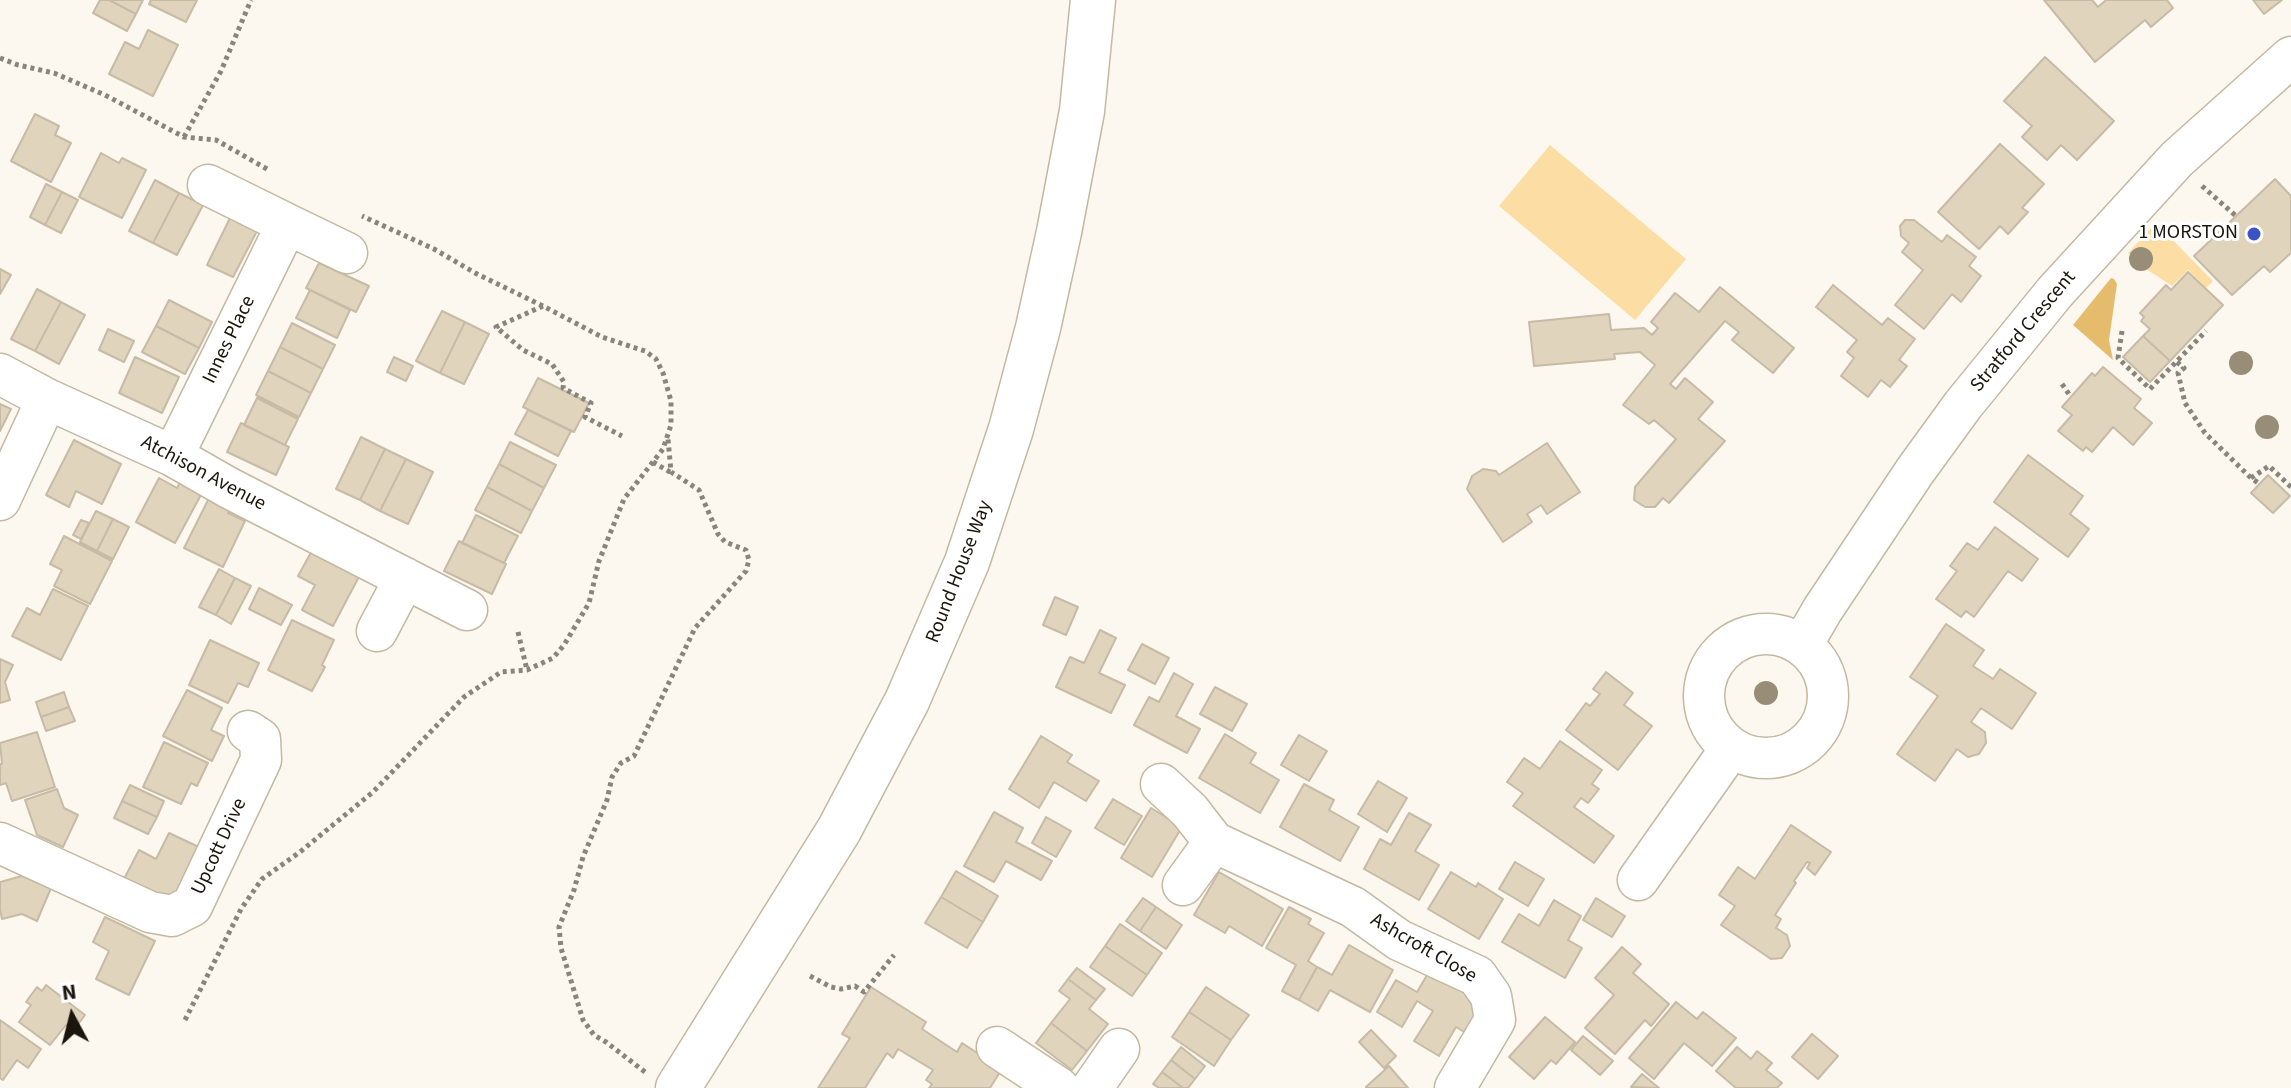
<!DOCTYPE html>
<style>
body{margin:0}
#map{position:relative;width:2291px;height:1088px;overflow:hidden;background:#fdf8ef;font-family:"Source Sans 3",sans-serif}
canvas{display:block}
.north{position:absolute;left:32px;top:976px;width:80px;height:80px;-webkit-text-stroke:6px #fff;paint-order:stroke;rotate:353deg;font-size:22px;font-weight:700;line-height:32px;text-align:center;color:#1a160e}
.north::after{content:'';display:block;margin:auto;width:28px;height:36px;background:#1a160e;clip-path:polygon(50% 0,100% 100%,50% 72%,0 100%)}
</style>
<div id="map">
<canvas width="2291" height="1088"></canvas>
<div class="north">N</div>
</div>
<script>
const context = document.querySelector('canvas').getContext('2d');
context.lineJoin = 'round';
function fillPath(path, color) { context.fillStyle = color; context.fill(path, 'evenodd'); }
const toPath = rows => new Path2D(rows.map(r => 'M' + r).join(''));
function strokePath(path, color, width, dash) { context.strokeStyle = color; context.lineWidth = width; context.lineCap = dash ? 'butt' : 'round'; context.setLineDash(dash || []); context.stroke(path); }
function label(font, color, halo, rows, align = 'center') {
  context.font = font + ' "Source Sans 3",sans-serif'; context.lineWidth = 6; context.setLineDash([]); context.textBaseline = 'middle'; context.strokeStyle = halo; context.fillStyle = color; for (const [text, x, y, turn = 0] of rows) {
    context.save(); context.translate(x, y); context.rotate((+turn || 0) * Math.PI / 180); context.textAlign = isNaN(turn) ? turn : align; if (halo) context.strokeText(text, 0, 0); context.fillText(text, 0, 0); context.restore();
  }
}
fillPath(toPath([
 [1550,145,1686,259,1635,320,1499,206],
 [2156,223,2213,281,2206,288,2188,270,2172,286,2140,265,2128,253]
]), '#fcdea4');
fillPath(toPath([
 [2111,278,2114,279,2117,284,2109,340,2113,360,2073,325]
]), '#e5bc6c');
const building = toPath([
 [100,0,109,0,136,14,127,31,93,13,100,0],
 [109,0,143,0,136,14,109,0],
 [151,0,197,0,186,22,149,4,151,0],
 [2044,0,2092,0,2098,7,2106,0,2167,0,2173,8,2151,27,2145,20,2095,62,2044,0],
 [2253,0,2282,0,2264,14,2253,0],
 [148,30,178,45,153,96,109,74,125,42,139,49,148,30],
 [2045,57,2114,121,2077,160,2061,145,2047,160,2022,137,2032,126,2004,101,2045,57],
 [35,114,59,126,55,135,71,143,51,182,11,161,35,114],
 [2000,144,2044,184,2022,208,2028,212,2008,234,2000,226,1979,249,1938,212,2000,144],
 [101,153,119,163,122,158,146,170,122,218,79,197,101,153],
 [2275,179,2291,196,2291,253,2270,272,2264,266,2232,295,2194,256,2275,179],
 [155,180,179,193,153,243,129,231,155,180],
 [46,184,62,192,45,225,30,217,46,184],
 [62,192,78,200,61,233,45,225,62,192],
 [179,193,203,205,177,255,153,243,179,193],
 [230,218,257,231,233,277,207,265,230,218],
 [1905,220,1914,220,1942,242,1947,235,1976,257,1969,266,1981,276,1961,302,1952,294,1924,329,1895,305,1923,270,1902,252,1909,243,1901,236,1900,226,1905,220],
 [319,263,369,286,356,312,306,288,319,263],
 [0,269,11,275,0,294,0,269],
 [2188,272,2223,305,2170,361,2143,336,2150,329,2141,321,2144,317,2140,313,2166,285,2171,290,2188,272],
 [1833,285,1882,325,1888,318,1915,339,1899,360,1907,366,1890,387,1881,380,1868,397,1841,376,1854,358,1847,352,1857,340,1816,307,1833,285],
 [1720,287,1794,348,1773,373,1732,340,1739,332,1725,321,1670,384,1676,389,1685,378,1713,402,1698,419,1725,441,1669,503,1663,498,1655,507,1645,507,1634,500,1635,487,1676,439,1654,420,1649,424,1623,405,1655,365,1640,352,1614,354,1615,359,1534,366,1529,322,1609,314,1611,330,1644,328,1652,335,1658,328,1651,322,1675,293,1699,312,1720,287],
 [37,289,61,302,35,351,11,339,37,289],
 [310,290,350,310,337,338,296,318,310,290],
 [169,300,212,322,199,348,156,326,169,300],
 [61,302,85,315,59,364,35,351,61,302],
 [442,311,465,322,440,373,416,361,442,311],
 [465,322,489,334,464,384,440,373,465,322],
 [292,323,335,345,323,369,280,347,292,323],
 [156,326,199,348,185,374,142,352,156,326],
 [108,329,134,341,124,362,99,350,108,329],
 [2143,336,2170,361,2150,382,2123,357,2143,336],
 [280,347,323,369,311,393,268,371,280,347],
 [135,357,179,377,162,413,119,393,135,357],
 [394,357,413,366,406,381,387,372,394,357],
 [2103,367,2141,399,2134,408,2152,423,2133,445,2113,427,2092,452,2086,447,2083,451,2058,431,2072,415,2062,407,2092,373,2095,376,2103,367],
 [268,371,311,393,299,417,256,395,268,371],
 [538,378,589,403,574,432,523,407,538,378],
 [257,398,298,419,285,445,244,425,257,398],
 [0,404,11,409,0,431,0,404],
 [528,410,571,431,558,456,515,434,528,410],
 [241,423,289,447,276,475,227,452,241,423],
 [361,437,385,449,360,500,336,489,361,437],
 [74,440,121,464,102,504,76,491,69,507,46,495,74,440],
 [510,442,556,465,544,488,499,464,510,442],
 [1547,443,1580,492,1547,514,1541,505,1527,514,1532,522,1503,542,1467,489,1472,476,1483,469,1496,471,1499,475,1547,443],
 [385,449,406,459,380,511,360,500,385,449],
 [2028,455,2083,496,2070,514,2089,529,2068,557,1994,502,2028,455],
 [406,459,433,472,408,524,380,511,406,459],
 [499,464,544,488,532,511,487,487,499,464],
 [2268,475,2290,496,2273,513,2251,493,2268,475],
 [159,478,177,488,181,481,202,493,175,543,136,522,159,478],
 [487,487,532,511,521,533,475,510,487,487],
 [210,496,232,506,228,513,245,521,223,567,184,548,210,496],
 [96,511,113,519,97,551,80,542,96,511],
 [476,515,518,536,504,563,462,543,476,515],
 [113,519,129,527,113,559,97,551,113,519],
 [81,520,89,523,81,539,73,535,81,520],
 [1995,527,2038,559,2022,581,2008,571,1974,617,1966,611,1961,617,1936,599,1957,571,1950,566,1967,543,1978,550,1995,527],
 [64,536,112,561,90,604,54,586,62,570,50,564,64,536],
 [459,541,506,564,492,594,444,571,459,541],
 [314,547,362,571,333,626,302,610,315,585,298,576,314,547],
 [219,569,235,578,216,615,199,607,219,569],
 [235,578,251,586,231,624,216,615,235,578],
 [259,588,292,605,281,625,249,609,259,588],
 [53,589,88,606,61,660,12,636,27,608,40,615,53,589],
 [1055,597,1078,607,1066,635,1043,625,1055,597],
 [292,620,334,640,322,665,325,667,312,691,268,670,292,620],
 [1946,624,1984,650,1973,666,1993,679,2000,669,2036,693,2012,729,1981,708,1971,722,1985,732,1986,743,1979,754,1968,757,1957,749,1935,781,1897,754,1938,696,1910,677,1946,624],
 [1100,630,1116,638,1099,673,1125,685,1111,713,1056,687,1070,657,1084,663,1100,630],
 [210,640,259,663,248,687,238,683,228,703,189,685,210,640],
 [1142,644,1169,658,1155,684,1128,670,1142,644],
 [0,659,13,665,5,682,10,700,0,703,0,659],
 [1606,672,1633,693,1624,705,1652,726,1618,770,1566,730,1586,703,1590,706,1600,694,1593,689,1606,672],
 [1174,673,1193,684,1176,716,1200,729,1187,753,1134,725,1149,697,1159,702,1174,673],
 [1215,687,1247,704,1232,731,1200,714,1215,687],
 [187,690,222,708,211,730,224,736,212,761,163,736,187,690],
 [64,692,69,707,41,717,36,702,64,692],
 [69,707,75,721,46,731,41,717,69,707],
 [37,732,55,787,12,801,6,783,0,785,0,764,2,764,0,743,37,732],
 [1225,734,1256,753,1250,763,1279,780,1260,813,1199,778,1225,734],
 [1299,735,1327,751,1309,781,1281,765,1299,735],
 [1041,736,1072,755,1067,762,1099,781,1086,801,1054,782,1039,808,1009,789,1041,736],
 [1560,741,1602,770,1592,784,1599,789,1588,803,1581,798,1574,807,1614,836,1594,863,1513,806,1523,793,1507,782,1524,758,1540,769,1560,741],
 [164,742,208,763,197,786,191,783,181,804,143,787,164,742],
 [1378,781,1407,798,1387,832,1358,814,1378,781],
 [1304,784,1334,800,1329,810,1359,827,1340,861,1280,827,1304,784],
 [130,785,164,801,157,817,122,801,130,785],
 [57,789,64,808,78,815,63,847,37,835,25,800,57,789],
 [1113,799,1142,816,1124,845,1095,828,1113,799],
 [122,801,157,817,148,834,114,818,122,801],
 [1151,808,1182,827,1152,877,1121,858,1151,808],
 [994,812,1023,828,1016,842,1052,861,1041,880,1006,861,994,882,964,866,994,812],
 [1409,813,1431,825,1415,851,1439,865,1419,900,1364,869,1380,839,1391,845,1409,813],
 [1046,817,1071,831,1056,857,1032,843,1046,817],
 [1791,825,1831,852,1815,875,1807,868,1810,863,1807,862,1794,881,1796,883,1775,915,1781,919,1776,928,1787,935,1790,946,1782,958,1771,959,1721,925,1735,906,1719,895,1738,867,1755,879,1791,825],
 [169,833,201,848,173,904,124,879,139,850,156,859,169,833],
 [1515,862,1544,879,1528,906,1499,889,1515,862],
 [956,871,998,896,983,922,941,897,956,871],
 [1219,872,1283,909,1262,946,1229,926,1225,933,1194,915,1219,872],
 [1451,872,1476,887,1478,883,1503,899,1479,939,1428,909,1451,872],
 [22,876,51,888,37,921,22,914,2,919,0,910,0,882,22,876],
 [941,897,983,922,967,948,925,923,941,897],
 [1143,898,1156,907,1140,931,1126,921,1143,898],
 [1596,898,1625,916,1612,937,1583,920,1596,898],
 [1554,900,1581,916,1568,940,1582,948,1565,978,1502,942,1519,914,1539,926,1554,900],
 [1156,907,1182,925,1166,949,1140,931,1156,907],
 [1289,907,1311,919,1308,924,1324,933,1308,961,1317,967,1299,1000,1282,991,1296,965,1266,948,1289,907],
 [105,917,155,941,129,995,96,979,109,951,93,942,105,917],
 [1120,924,1162,953,1147,975,1105,946,1120,924],
 [1349,945,1393,970,1370,1012,1330,990,1318,1011,1299,1000,1317,967,1332,975,1349,945],
 [1105,946,1147,975,1132,996,1090,967,1105,946],
 [1622,947,1641,964,1633,973,1669,1004,1651,1026,1645,1020,1615,1054,1585,1028,1614,995,1595,978,1622,947],
 [1077,968,1105,989,1096,1000,1068,979,1077,968],
 [1430,970,1485,1001,1466,1033,1456,1027,1439,1056,1414,1041,1433,1011,1417,1001,1402,1027,1377,1012,1396,980,1417,992,1430,970],
 [1068,979,1096,1000,1089,1009,1108,1024,1087,1051,1051,1023,1070,999,1059,991,1068,979],
 [46,985,85,1015,74,1030,66,1025,50,1045,19,1022,31,1005,26,1002,37,987,42,991,46,985],
 [871,987,926,1022,922,1029,957,1052,962,1043,1002,1069,990,1088,929,1088,932,1084,926,1080,933,1070,898,1049,893,1058,887,1053,865,1088,818,1088,850,1038,842,1034,871,987],
 [1206,987,1249,1015,1231,1040,1189,1012,1206,987],
 [1676,1002,1697,1019,1703,1012,1736,1038,1712,1066,1684,1043,1654,1079,1629,1058,1676,1002],
 [1189,1012,1231,1040,1214,1066,1172,1037,1189,1012],
 [1545,1017,1575,1042,1556,1064,1551,1060,1534,1079,1509,1057,1545,1017],
 [0,1020,41,1049,28,1068,17,1060,3,1080,0,1078,0,1020],
 [1051,1023,1087,1051,1072,1070,1036,1043,1051,1023],
 [1371,1030,1396,1056,1384,1068,1359,1042,1371,1030],
 [1812,1034,1838,1056,1818,1079,1792,1057,1812,1034],
 [1583,1036,1613,1061,1600,1075,1571,1050,1583,1036],
 [1181,1047,1205,1066,1195,1079,1171,1060,1181,1047],
 [1737,1047,1751,1059,1757,1051,1772,1063,1766,1070,1782,1083,1777,1088,1736,1088,1716,1071,1737,1047],
 [1171,1060,1195,1079,1188,1088,1183,1088,1162,1072,1171,1060],
 [1389,1066,1408,1088,1366,1088,1366,1087,1389,1066],
 [1162,1072,1183,1088,1159,1088,1153,1084,1162,1072],
 [1642,1074,1659,1088,1631,1087,1642,1074]
]);
fillPath(building, '#e0d4bd');
strokePath(building, '#c7bba5', 2);
const street = toPath([
 [287,224,347,253],
 [0,374,47,399,173,456,229,488,467,610],
 [173,456,287,224,208,185],
 [0,500,47,399],
 [377,631,405,578],
 '1704 696a62 62 0 1 1 124 0a62 62 0 1 1-124 0Z',
 [1802,645,1823,609,1915,471,1963,405,2055,292,2177,159,2291,57],
 [1161,784,1190,811,1214,842,1353,907,1399,940,1477,976,1491,996,1495,1020,1455,1088],
 [0,843,150,912,172,916,192,906,261,760,260,739,248,731],
 [1638,880,1731,748],
 [1183,885,1214,842],
 [997,1047,1059,1088],
 [1092,1088,1119,1049]
]);
const secondary = toPath([
 [678,1088,839,830,907,701,967,562,1011,429,1038,328,1059,232,1082,111,1093,0]
]);
strokePath(street, '#c4b8a2', 43);
strokePath(secondary, '#c4b8a2', 47);
strokePath(toPath([
 [0,58,18,65,54,73,105,95,184,137,216,140,267,169],
 [184,137,221,71,251,0],
 [2202,186,2236,216],
 [543,306,496,327,523,350,552,364,564,382,563,388,591,403,585,417,622,436],
 [2122,331,2118,358,2150,389,2206,331],
 [2177,362,2184,368,2178,373,2185,403,2205,433,2251,478,2260,484],
 [2062,384,2071,397],
 [653,462,670,472],
 [2251,478,2269,466,2291,487],
 [518,632,527,670],
 [810,976,831,987,841,989,855,986,864,992,894,955],
 [185,1020,241,909,262,879,300,852,373,792,464,697,501,672,527,670,553,658,564,645,589,603,599,561,624,499,663,449,671,425,671,401,663,373,656,359,645,351,602,337,543,306,477,274,434,249,362,216],
 [645,1072,606,1042,594,1035,583,1020,561,948,559,927,574,890,583,857,607,800,612,777,621,763,634,756,695,628,746,571,749,560,746,550,725,542,718,534,699,490,671,472,668,439]
]), '#89857c', 5, [4, 4]);
strokePath(street, '#fff', 40);
strokePath(secondary, '#fff', 44);
context.fillStyle = '#988d76';
for (const [x, y] of [
 [2141,259],
 [2241,363],
 [2267,427],
 [1766,693]
]) { context.beginPath(); context.arc(x, y, 12, 0, 2 * Math.PI); context.fill(); }
for (const [x, y, r, color] of [
 [2254,234,8,"#3b53c5"]
]) { const dot = new Path2D(); dot.arc(x, y, r, 0, 2 * Math.PI); context.fillStyle = color; context.fill(dot); strokePath(dot, '#fff', 3); }
label('20px', '#1a160e', '#fff', [
 ["1 MORSTON",2238,234]
], 'right');
label('20px', '#1a160e', '#fff', [
 ["Stratford Crescent",2024,332,-50],
 ["Innes Place",230,340,-64],
 ["Atchison Avenue",203,474,28],
 ["Round House Way",960,572,-69],
 ["Upcott Drive",220,847,-65],
 ["Ashcroft Close",1423,949,30]
]);
</script>
